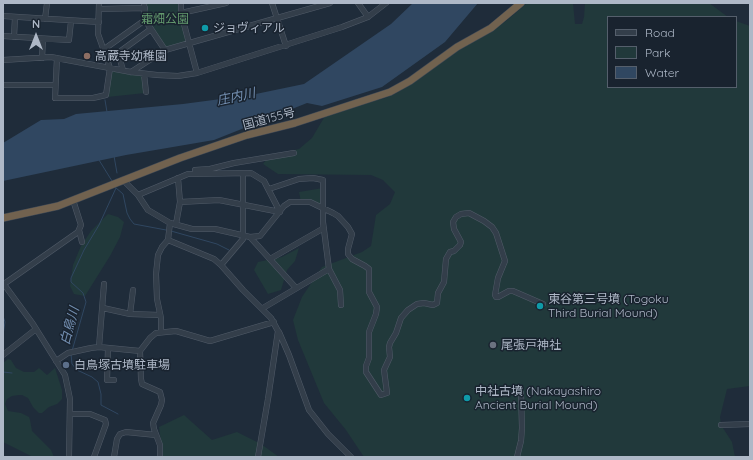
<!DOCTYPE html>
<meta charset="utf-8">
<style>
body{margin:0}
#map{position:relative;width:753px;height:460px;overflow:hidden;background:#1f2c3a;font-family:Quicksand,sans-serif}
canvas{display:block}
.frame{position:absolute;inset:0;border:4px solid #aeb8c7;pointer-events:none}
.legend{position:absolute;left:607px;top:16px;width:130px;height:72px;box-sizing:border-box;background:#19232f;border:1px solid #555f6c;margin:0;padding:5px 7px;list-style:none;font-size:12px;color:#aeb8c7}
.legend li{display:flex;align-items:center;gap:8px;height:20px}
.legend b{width:20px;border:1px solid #555f6c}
.north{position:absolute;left:16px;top:16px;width:40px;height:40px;-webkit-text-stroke:3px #19232f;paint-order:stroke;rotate:0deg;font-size:11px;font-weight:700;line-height:16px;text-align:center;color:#aeb8c7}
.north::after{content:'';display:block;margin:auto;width:14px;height:18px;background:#aeb8c7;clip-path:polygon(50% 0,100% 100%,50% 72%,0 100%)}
</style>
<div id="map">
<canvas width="753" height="460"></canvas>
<div class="frame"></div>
<ul class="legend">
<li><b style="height:5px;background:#333e4a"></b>Road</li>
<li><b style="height:11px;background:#21393b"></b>Park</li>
<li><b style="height:11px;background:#304761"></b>Water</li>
</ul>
<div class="north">N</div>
</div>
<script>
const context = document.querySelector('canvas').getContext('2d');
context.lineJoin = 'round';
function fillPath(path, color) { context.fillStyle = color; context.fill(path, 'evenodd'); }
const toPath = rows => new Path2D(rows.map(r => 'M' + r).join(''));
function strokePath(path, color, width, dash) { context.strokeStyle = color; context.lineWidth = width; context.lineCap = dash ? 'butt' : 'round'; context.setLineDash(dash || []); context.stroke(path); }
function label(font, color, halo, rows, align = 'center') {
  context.font = font + ' Quicksand,"Noto Sans JP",sans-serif'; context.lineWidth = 3; context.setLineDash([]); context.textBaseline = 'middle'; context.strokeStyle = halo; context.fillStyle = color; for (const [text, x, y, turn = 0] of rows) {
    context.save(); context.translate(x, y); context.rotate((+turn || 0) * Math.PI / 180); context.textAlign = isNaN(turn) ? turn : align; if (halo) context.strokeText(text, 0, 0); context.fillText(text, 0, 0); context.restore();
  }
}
fillPath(toPath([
 [146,3,179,3,186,41,185,43,165,48,147,20],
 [527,3,573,3,575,24,582,24,584,17,585,3,709,3,728,17,608,17,608,87,736,87,736,21,750,26,750,386,727,389,720,417,721,425,732,442,735,457,364,457,346,430,324,403,298,340,293,320,302,297,322,267,362,252,371,246,376,215,390,204,395,192,383,180,371,175,278,174,263,164,269,156,299,149,312,138,325,116,335,109,385,98,398,92,451,54,490,32,506,21],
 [113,70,142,76,145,93,107,97,111,71],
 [323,188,323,208,301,202,299,192],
 [108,214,118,217,124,222,120,237,110,256,85,296,74,294,70,286,73,265,81,246,91,231],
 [299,248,295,261,287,270,281,290,268,294,254,270,258,262,282,257],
 [8,359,11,360,16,368,24,372,34,372,39,368,47,375,55,368,62,390,62,399,57,404,49,407,42,413,39,413,33,407,28,398,22,395,19,395,12,396,7,399,5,404,8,411,21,413,29,417,30,420,32,431,51,450,54,457,33,457,3,442,3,363],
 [184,415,212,440,237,432,261,444,279,457,163,457,159,427]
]), '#21393b');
fillPath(toPath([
 [413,3,478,3,445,42,382,87,322,106,307,103,214,140,126,155,3,181,3,143,41,120,64,119,76,114,183,104,251,95,304,84,391,24]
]), '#304761');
strokePath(toPath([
 [105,100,107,112],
 [114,156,117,173],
 [99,160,112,181],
 [171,231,217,244,229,250],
 [3,316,5,322,3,335],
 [72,351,86,302,83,293,71,282,71,278,84,250,99,225,116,188,115,187,123,194,127,213,130,219,134,224,166,230],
 [71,354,72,364,77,370,92,377,98,382,101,394,101,405,118,414],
 [3,372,12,373]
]), '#304761', 1);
const minor = toPath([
 [144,3,145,20,165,50],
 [181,3,181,13,197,73],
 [272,3,286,46],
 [358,3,368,17],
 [99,9,145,8],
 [181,13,226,3],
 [3,16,99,22],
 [45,19,47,3],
 [3,36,69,40,71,21],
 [14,37,15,17],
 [103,50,145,20],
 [42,58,43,39],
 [57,58,55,98,93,98,106,95,110,68,98,34,99,3],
 [3,60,51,57,131,72,157,75,178,76,197,73,342,27,368,17,386,3],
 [123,70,118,53,151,29],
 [131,72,165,50,330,3],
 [144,74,146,92],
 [3,85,55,85],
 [195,170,210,169,234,163,294,153],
 [123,180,138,195,148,210,170,223,192,229,215,229,250,237,296,288],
 [269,189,299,179,313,178,323,180,323,222,329,269,340,290,341,305],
 [138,195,188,174,251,173,264,181,280,212],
 [180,202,219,200,280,212],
 [176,224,180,202,178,178],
 [79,230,82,242],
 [250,237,260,236,284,206,290,202,310,202,333,213,338,216,348,227,352,234,348,249,348,254,352,259,365,266,369,269,369,292,377,307,376,314,369,332,369,358,366,366,366,372,381,395,387,393,384,370,390,357,389,347,390,343,396,333,401,318,408,310,417,304,424,303,433,305,437,303,438,293,444,282,446,259,450,252,454,251,460,245,461,242,454,229,453,222,456,217,461,214,469,213,484,221,492,227,496,233,505,261,498,278,495,295,496,297,498,297,509,291,513,291,543,304],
 [168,240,214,259,221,265,243,290,271,318,278,331,268,399,258,457],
 [270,259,324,228],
 [221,265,243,239,243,173],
 [3,283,33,324,65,375,70,399,69,457],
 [4,284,78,232,81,225,73,200],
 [103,308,130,314,160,315],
 [263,308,329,269],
 [130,314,133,290],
 [161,331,161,318,157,299,156,274,158,255,162,247,168,240,170,223],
 [279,332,289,355,309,410,328,434,351,457],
 [99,347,104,284],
 [108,348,107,380,114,380],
 [3,355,36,329],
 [56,361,68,353,91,348,99,347,140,351],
 [70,414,90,414,105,420,106,424,94,457],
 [721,425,750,424],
 [114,457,117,439,120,434,126,432,156,435],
 [160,457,160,445,154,429,153,423,161,405,162,400,160,392,142,384,141,379,140,351,150,338,156,333,176,331,210,341,274,322],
 [517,457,521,441,522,428,521,393]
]);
const highway = toPath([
 [3,218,58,206,180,158,247,135,295,123,390,92,410,81,457,47,491,28,521,3]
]);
strokePath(minor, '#515b68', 6);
strokePath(highway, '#3e4855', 8);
strokePath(minor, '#333e4a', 5);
strokePath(highway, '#71624f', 7);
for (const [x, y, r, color] of [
 [205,28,4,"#0f9aa8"],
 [87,56,4,"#8d6e63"],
 [540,306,4,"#0f9aa8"],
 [493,345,4,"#6b7280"],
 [66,365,4,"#5c6f8a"],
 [467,398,4,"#0f9aa8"]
]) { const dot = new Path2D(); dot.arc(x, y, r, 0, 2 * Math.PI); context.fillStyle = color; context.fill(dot); strokePath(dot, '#19232f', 1.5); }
label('12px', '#63996d', '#19232f', [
 ["霜畑公園",165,19]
]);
label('12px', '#aeb8c7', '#19232f', [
 ["ジョヴィアル",213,28],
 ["高蔵寺幼稚園",95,56],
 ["東谷第三号墳 (Togoku",548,299],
 ["Third Burial Mound)",548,313],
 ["尾張戸神社",501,345],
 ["白鳥塚古墳駐車場",74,365],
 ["中社古墳 (Nakayashiro",475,391],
 ["Ancient Burial Mound)",475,405]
], 'left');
label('12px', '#aeb8c7', '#19232f', [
 ["国道155号",269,119,-15]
]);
label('italic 13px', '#7490b2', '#19232f', [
 ["庄内川",236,97,-12],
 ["白鳥川",70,326,-75]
]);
</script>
